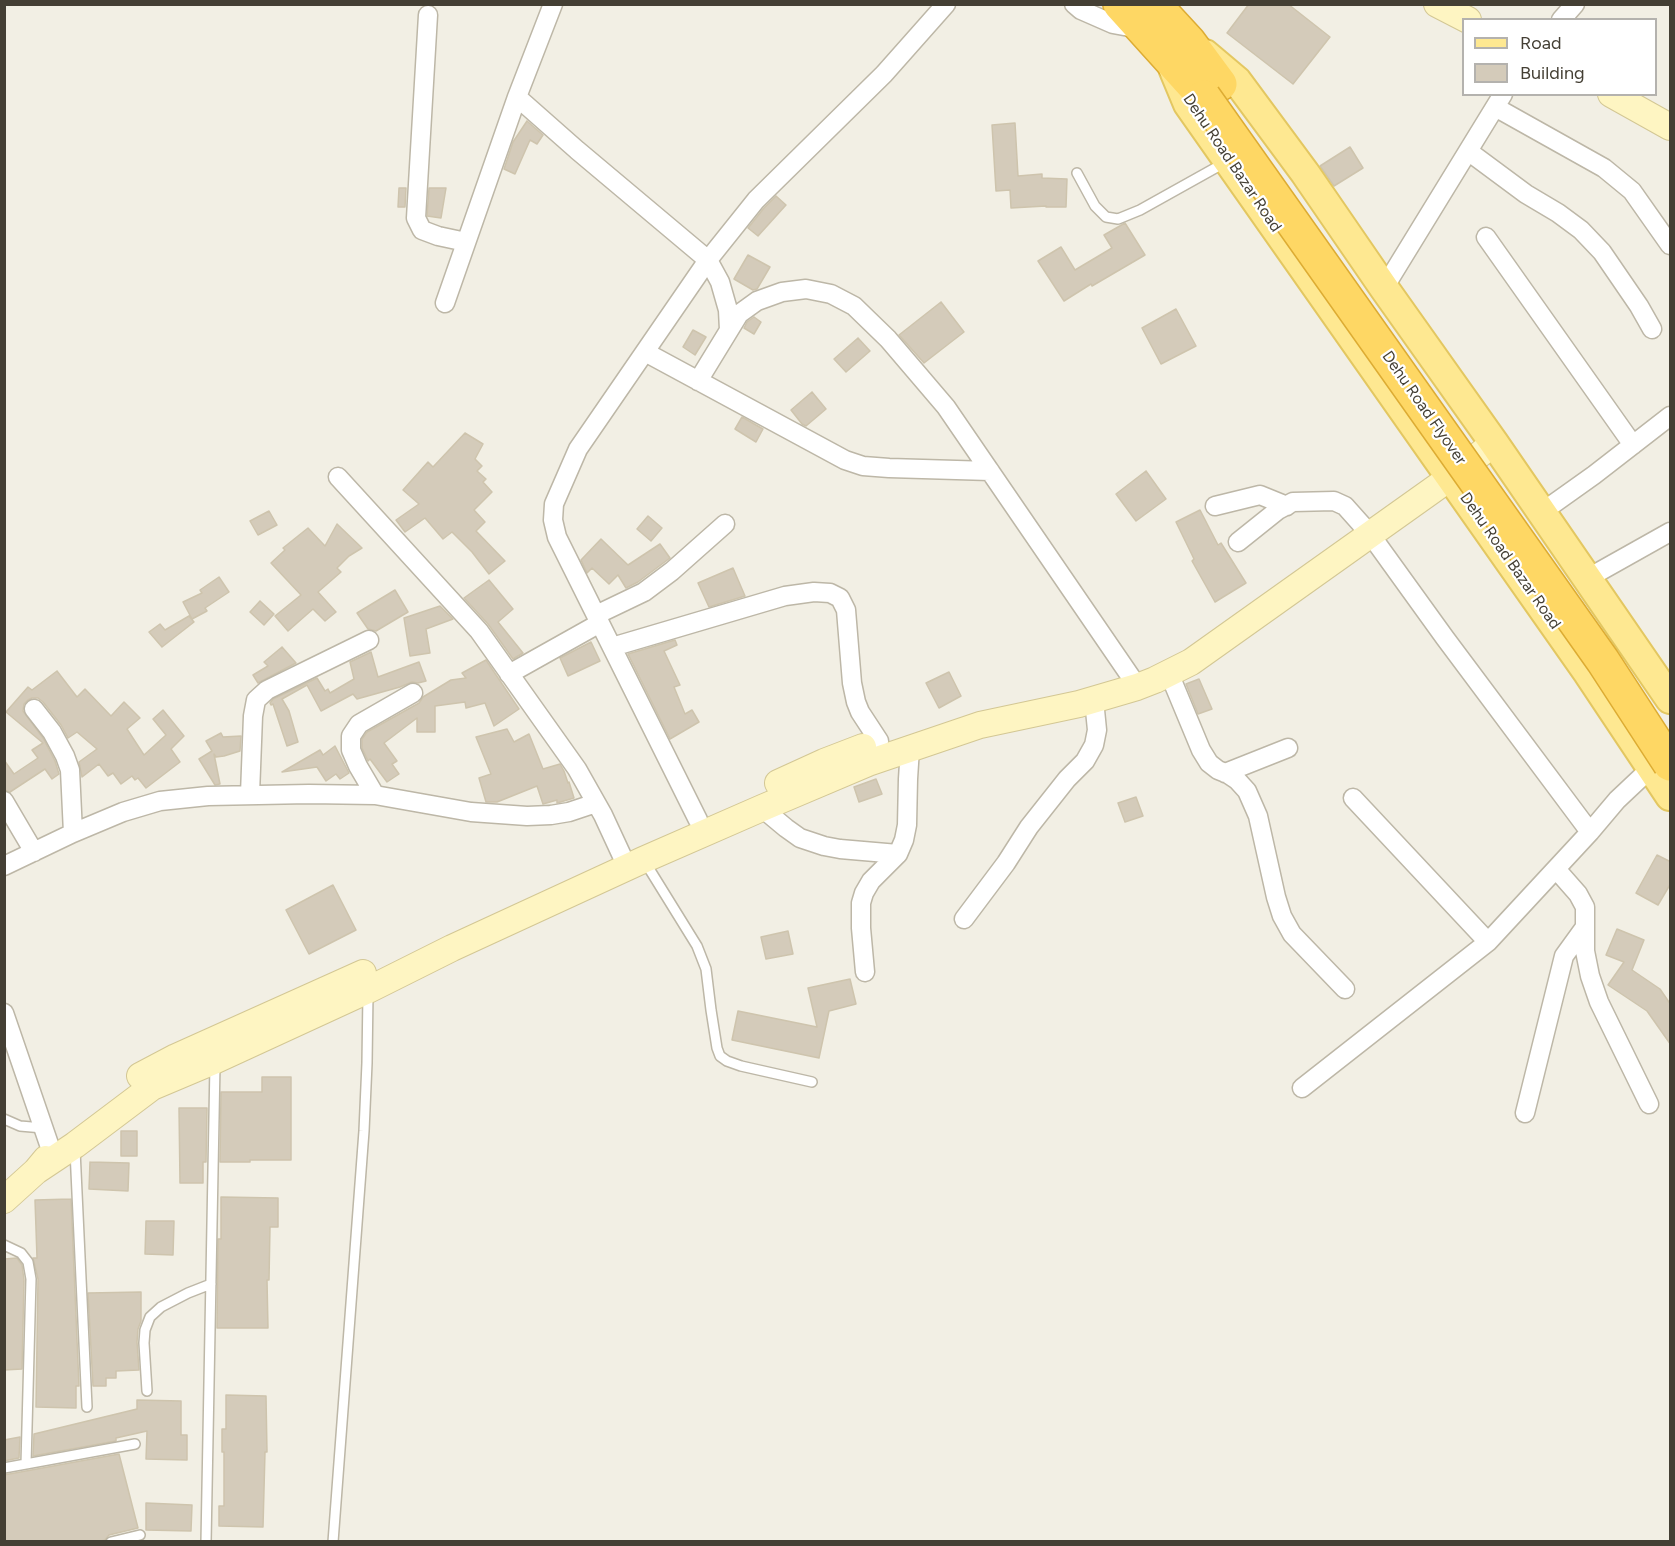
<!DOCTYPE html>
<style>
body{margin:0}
#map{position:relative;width:1675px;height:1546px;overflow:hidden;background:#f2efe4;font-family:Figtree,sans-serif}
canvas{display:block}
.frame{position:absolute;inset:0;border:6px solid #443f34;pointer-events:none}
.legend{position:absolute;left:1462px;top:18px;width:195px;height:78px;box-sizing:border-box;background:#fff;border:2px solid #b4b2ae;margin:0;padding:8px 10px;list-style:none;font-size:18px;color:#443f34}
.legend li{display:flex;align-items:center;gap:12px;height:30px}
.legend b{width:30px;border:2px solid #b4b2ae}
</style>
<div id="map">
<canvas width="1675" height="1546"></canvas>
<div class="frame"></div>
<ul class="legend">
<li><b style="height:8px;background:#fee891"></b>Road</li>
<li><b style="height:16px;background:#d4cbba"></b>Building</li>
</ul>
</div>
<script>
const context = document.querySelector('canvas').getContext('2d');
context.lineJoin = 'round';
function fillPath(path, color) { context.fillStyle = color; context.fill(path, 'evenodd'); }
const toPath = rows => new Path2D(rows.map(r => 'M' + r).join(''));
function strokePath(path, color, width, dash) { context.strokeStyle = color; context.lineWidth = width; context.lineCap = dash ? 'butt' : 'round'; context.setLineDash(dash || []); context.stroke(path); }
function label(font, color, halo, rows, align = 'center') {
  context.font = font + ' Figtree,sans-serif'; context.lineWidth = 4.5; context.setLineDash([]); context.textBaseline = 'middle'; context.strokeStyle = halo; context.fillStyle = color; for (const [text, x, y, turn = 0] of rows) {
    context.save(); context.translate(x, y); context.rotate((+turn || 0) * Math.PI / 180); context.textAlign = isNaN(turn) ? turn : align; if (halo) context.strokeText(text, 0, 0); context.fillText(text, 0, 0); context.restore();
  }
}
const building = toPath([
 [1249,4,1288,4,1330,37,1293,84,1227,33,1249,4],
 [527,121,543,135,537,144,530,140,515,174,504,169,513,142,527,121],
 [1015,123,1018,176,1042,174,1042,178,1067,179,1066,207,1046,207,1046,206,1011,208,1010,190,996,191,992,125,1015,123],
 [1350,147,1363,168,1334,186,1320,166,1350,147],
 [399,188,406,188,405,207,398,207,399,188],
 [429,188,446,188,441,218,427,216,429,188],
 [776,196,786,205,758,236,748,228,764,208,776,196],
 [1125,223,1145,255,1092,286,1091,284,1064,301,1038,261,1061,247,1075,270,1112,248,1104,235,1125,223],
 [748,255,770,267,757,289,753,290,734,279,748,255],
 [941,302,964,332,924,363,899,335,941,302],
 [1176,309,1196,346,1161,364,1142,328,1176,309],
 [754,317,761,322,754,334,744,328,747,322,754,317],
 [693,330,706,337,695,355,683,347,693,330],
 [858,338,870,351,846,372,834,359,858,338],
 [812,392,826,409,806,426,802,424,791,410,812,392],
 [742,417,763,429,756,442,735,429,742,417],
 [465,433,483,444,475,459,482,466,477,471,486,479,483,482,492,492,474,510,485,522,476,531,505,561,489,574,472,552,452,532,443,539,425,518,405,532,396,520,419,504,403,490,428,462,433,467,465,433],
 [1146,471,1166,499,1136,521,1116,494,1146,471],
 [1200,510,1218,545,1221,543,1246,583,1215,602,1192,561,1194,559,1176,522,1200,510],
 [269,511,277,525,258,535,250,521,269,511],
 [648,516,662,528,651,541,637,529,648,516],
 [337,524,362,548,349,556,337,568,341,572,318,592,336,612,325,621,313,609,288,631,275,616,301,595,271,563,285,550,283,548,308,528,325,546,337,524],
 [601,539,628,565,660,544,670,558,638,582,626,588,618,575,609,584,592,568,587,573,581,560,601,539],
 [733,568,745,596,709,607,698,583,733,568],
 [219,577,229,592,205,608,207,611,192,619,183,602,202,593,200,590,219,577],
 [489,580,513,609,498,622,523,653,513,659,488,624,464,598,489,580],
 [395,590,408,612,376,631,368,629,357,613,395,590],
 [260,601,274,614,264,625,250,612,260,601],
 [440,606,453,619,426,629,430,653,410,656,404,618,440,606],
 [189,616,194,622,162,647,149,632,160,624,165,630,189,616],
 [675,640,677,645,664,651,680,685,674,687,685,714,692,710,699,722,670,739,628,654,675,640],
 [591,642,600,661,568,676,560,658,591,642],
 [282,647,296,663,258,683,253,675,268,666,264,662,282,647],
 [371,652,378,677,419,662,426,681,418,683,412,682,400,687,357,699,353,694,321,711,307,685,282,699,289,711,298,742,287,746,273,704,271,705,270,703,273,699,317,678,325,691,328,689,330,693,354,679,350,662,371,652],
 [486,660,519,709,494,726,485,703,466,708,465,702,435,706,435,732,417,732,417,718,384,743,397,761,392,764,399,774,387,782,370,759,368,761,362,748,362,739,367,732,419,703,423,697,451,680,466,678,462,673,486,660],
 [57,671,77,697,85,689,111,716,124,702,140,718,127,729,144,755,166,735,153,719,163,710,184,736,171,749,180,762,146,788,138,778,135,780,132,776,121,784,113,773,108,776,99,764,82,777,79,762,97,749,77,732,68,738,61,725,43,702,38,698,32,698,28,700,24,704,23,711,43,738,55,761,59,774,52,779,45,769,10,792,4,790,4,760,14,774,38,758,32,750,43,743,6,712,28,687,32,690,57,671],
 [949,672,961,696,939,708,926,683,949,672],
 [1199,679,1212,709,1198,714,1186,684,1199,679],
 [507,729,514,742,529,734,543,769,560,764,564,771,568,783,569,782,574,798,557,803,557,800,543,804,537,786,497,802,486,802,479,778,491,774,476,737,507,729],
 [221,733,223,737,241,736,240,751,224,756,216,757,214,754,220,784,215,785,199,759,212,751,206,741,221,733],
 [335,746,349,773,340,779,336,774,326,781,317,767,282,772,320,750,323,755,335,746],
 [876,779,882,794,859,802,854,787,876,779],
 [1136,797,1143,816,1125,822,1118,803,1136,797],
 [1657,855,1671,862,1671,883,1658,905,1636,893,1657,855],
 [333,885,356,930,309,954,286,910,333,885],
 [1617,929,1644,940,1632,970,1660,989,1671,1005,1671,1045,1647,1011,1608,985,1624,962,1606,955,1617,929],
 [788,931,793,954,766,959,761,937,788,931],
 [850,979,856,1004,829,1011,819,1058,732,1040,738,1011,817,1027,808,988,850,979],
 [262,1077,291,1077,291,1160,250,1160,250,1162,220,1162,221,1092,262,1092,262,1077],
 [179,1108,207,1108,206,1162,203,1162,203,1183,180,1183,179,1108],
 [121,1131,137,1131,137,1156,121,1156,121,1131],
 [90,1162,129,1163,128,1191,89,1189,90,1162],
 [221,1197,278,1198,278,1227,270,1227,269,1280,267,1280,268,1328,217,1328,218,1239,221,1239,221,1197],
 [71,1199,79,1386,76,1386,76,1408,36,1407,38,1279,33,1258,37,1258,35,1200,71,1199],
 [146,1221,174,1221,173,1255,145,1254,146,1221],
 [17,1258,22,1265,24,1280,22,1369,4,1370,4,1259,17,1258],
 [141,1292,141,1321,138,1329,137,1342,139,1370,116,1371,116,1378,106,1378,106,1386,93,1386,88,1293,141,1292],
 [226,1395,266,1396,267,1452,265,1452,263,1527,219,1526,219,1506,224,1506,224,1452,222,1452,222,1429,226,1429,226,1395],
 [137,1400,181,1401,181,1435,187,1435,187,1460,146,1459,147,1431,116,1438,116,1441,33,1456,34,1434,137,1409,137,1400],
 [20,1437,19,1458,4,1461,4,1440,20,1437],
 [119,1454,138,1528,109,1535,105,1540,98,1542,4,1542,4,1475,119,1454],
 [146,1503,192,1505,191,1531,146,1530,146,1503]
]);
fillPath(building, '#d4cbba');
strokePath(building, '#cec4ad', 1.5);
const lane = toPath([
 [1077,173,1095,206,1106,217,1118,219,1140,210,1226,162],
 [645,862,697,946,706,969,711,1010,717,1048,720,1056,727,1061,741,1066,812,1082],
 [4,1119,20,1126,43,1128],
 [75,1150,87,1407],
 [4,1245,21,1253,28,1262,31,1279,26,1464],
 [147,1391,144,1343,145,1330,150,1317,161,1307,188,1293,211,1284],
 [4,1468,135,1444],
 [111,1542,140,1535],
 [206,1542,215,1064],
 [333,1542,364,1131,367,1063,368,993]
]);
const street = toPath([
 [1074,4,1081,10,1113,24,1140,29],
 [428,15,416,218,422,230,438,236,466,242],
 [1561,20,1575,4],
 [517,97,577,150,708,260,720,282,728,310,729,330],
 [1495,107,1604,168,1632,191,1670,245],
 [1468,151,1526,194,1558,213,1581,230,1602,252,1639,306,1652,329],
 [1486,237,1633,445],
 [1384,288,1503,94],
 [445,303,517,97,553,4],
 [645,352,845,460,863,466,889,468,990,471],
 [698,381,739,314,757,301,782,292,806,289,831,294,854,306,888,339,946,407,1133,680],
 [338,477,479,631,577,769,603,815,622,856],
 [1215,506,1260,495,1287,506],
 [1542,512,1594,475,1670,416],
 [1238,542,1278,510,1293,502,1334,501,1345,506,1370,534,1445,638,1590,832],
 [1588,578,1670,532],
 [596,615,644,592,672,571,725,524],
 [612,647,785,596,814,592,830,593,840,598,846,610,852,683,856,702,860,712,879,741],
 [1169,673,1201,750,1209,763,1218,770,1228,774,1237,780,1247,791,1258,816,1276,897,1282,916,1292,934,1345,989],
 [509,674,600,623],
 [34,709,52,732,65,756,70,770,73,833],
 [1225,773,1288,748],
 [250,794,253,716,256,700,267,690,369,640],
 [375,795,358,766,351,750,351,736,359,724,413,693],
 [1353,798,1488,942],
 [4,801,34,852],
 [762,808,786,828,800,838,824,846,840,849,898,854],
 [698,820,557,537,553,520,554,504,578,449,708,260,756,200,884,74,946,4],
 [4,866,73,833,123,812,160,801,208,796,309,794,375,795,471,812,527,816,551,815,569,812,596,803],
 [1556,869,1578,894,1585,907,1585,951,1590,976,1599,1002,1649,1104],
 [964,919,1006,863,1029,827,1067,779,1085,761,1094,745,1097,730,1094,700],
 [865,972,861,928,861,903,864,893,871,881,898,854,904,840,907,825,908,779,910,748],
 [4,1013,52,1153],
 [1302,1088,1488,942,1590,832,1617,800,1651,768],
 [1525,1113,1564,956,1585,927]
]);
const secondary = toPath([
 [1437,4,1468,20],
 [1611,94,1670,127],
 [778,783,824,762,863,747],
 [140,1076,176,1057,363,973],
 [36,1171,75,1145,152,1087,216,1060,368,990,452,948,643,860,762,808,868,763,980,725,1079,704,1137,687,1155,680,1191,662,1451,477,1494,443],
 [4,1200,36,1171,46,1159]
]);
const primary = toPath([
 [1205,54,1237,81,1305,173,1384,288,1494,443,1670,699],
 [1173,68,1188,104,1588,673,1670,796]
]);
const highway = toPath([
 [1120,4,1204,97],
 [1154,4,1189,42,1220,84]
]);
strokePath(lane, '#bdb7a7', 12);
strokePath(street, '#bdb7a7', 21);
strokePath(secondary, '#d3c794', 28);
strokePath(primary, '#e3c761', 32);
strokePath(highway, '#ddac33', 36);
strokePath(lane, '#fff', 9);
strokePath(street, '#fff', 18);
strokePath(secondary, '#fef5c2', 26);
strokePath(primary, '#fee891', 28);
strokePath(highway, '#fed764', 33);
const highwayBridge = toPath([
 [1204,97,1603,661,1670,764]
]);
strokePath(highwayBridge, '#ddac33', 36, []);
strokePath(highwayBridge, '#fed764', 33);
label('16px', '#443f34', '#fff', [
 ["Dehu Road Bazar Road",1232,163,56],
 ["Dehu Road Flyover",1424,408,55],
 ["Dehu Road Bazar Road",1510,561,55]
]);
</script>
